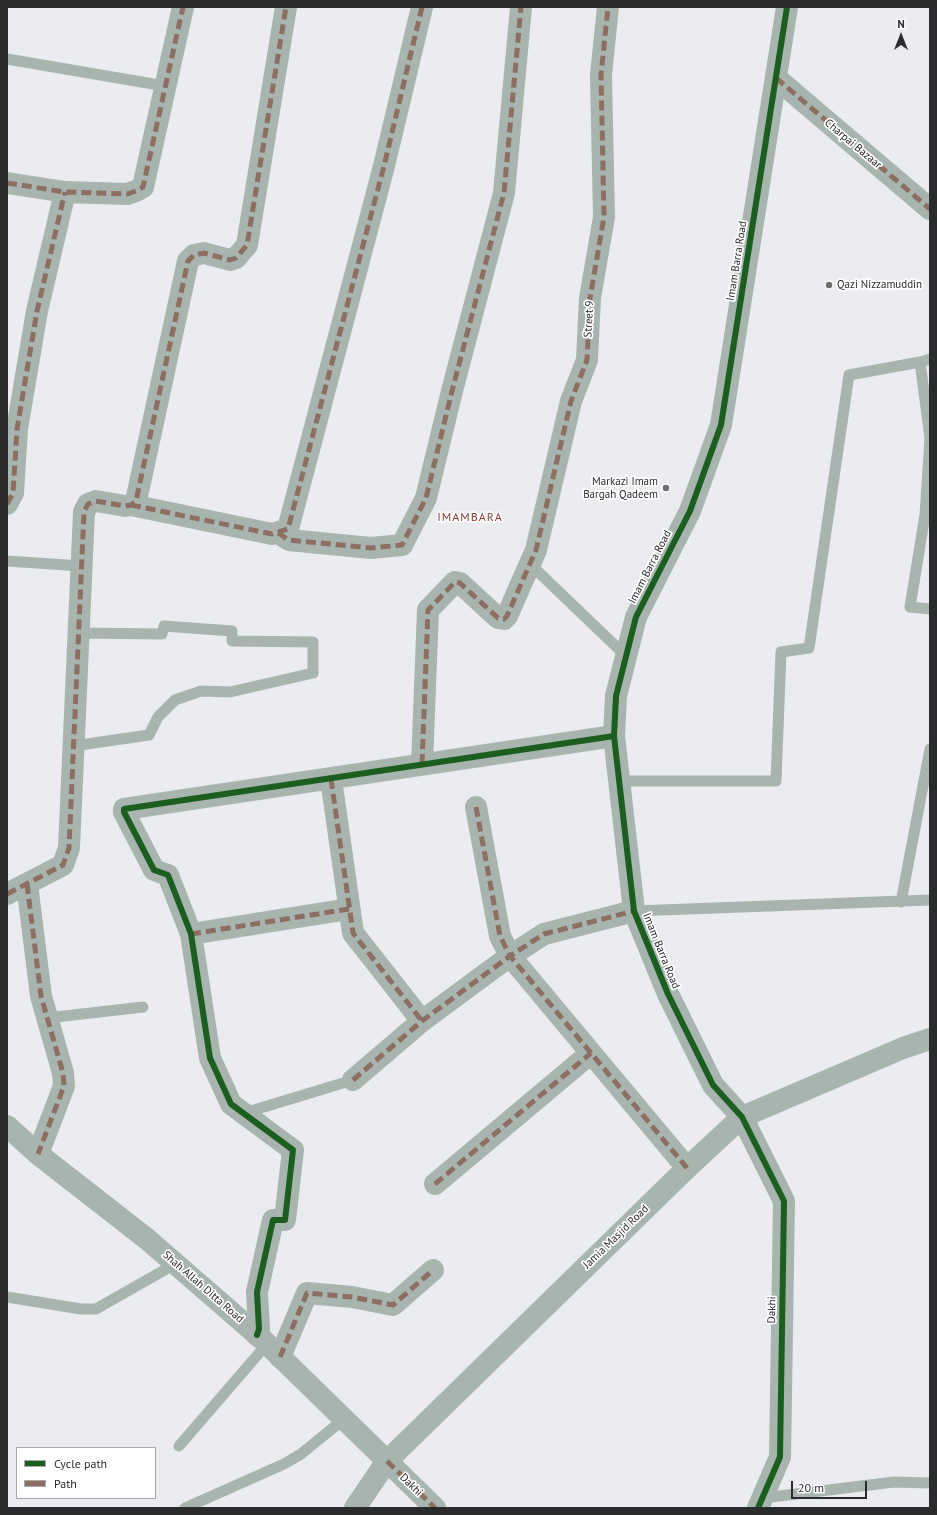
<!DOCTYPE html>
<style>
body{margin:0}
#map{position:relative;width:937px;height:1515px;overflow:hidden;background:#eaecef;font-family:"PT Sans",sans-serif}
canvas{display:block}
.frame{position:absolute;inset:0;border:8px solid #2a2b2d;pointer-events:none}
.legend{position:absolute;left:16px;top:1447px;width:140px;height:52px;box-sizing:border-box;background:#fff;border:1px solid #aaaaab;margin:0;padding:5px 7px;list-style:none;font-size:12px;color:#2a2b2d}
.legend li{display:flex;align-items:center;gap:8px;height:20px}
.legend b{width:20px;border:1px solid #aaaaab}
.north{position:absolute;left:881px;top:16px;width:40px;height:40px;-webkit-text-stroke:3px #fff;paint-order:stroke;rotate:0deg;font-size:11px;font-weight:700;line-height:16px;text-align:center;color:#2a2b2d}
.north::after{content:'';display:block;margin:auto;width:14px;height:18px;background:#2a2b2d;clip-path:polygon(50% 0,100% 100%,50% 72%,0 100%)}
.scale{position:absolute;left:791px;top:1481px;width:76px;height:18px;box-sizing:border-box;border:2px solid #2a2b2d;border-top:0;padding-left:5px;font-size:12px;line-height:14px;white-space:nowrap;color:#2a2b2d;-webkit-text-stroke:3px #fff;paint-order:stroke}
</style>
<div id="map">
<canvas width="937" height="1515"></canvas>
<div class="frame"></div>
<ul class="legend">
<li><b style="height:5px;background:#1b5e20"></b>Cycle path</li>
<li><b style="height:5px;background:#8d6e63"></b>Path</li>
</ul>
<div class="north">N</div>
<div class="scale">20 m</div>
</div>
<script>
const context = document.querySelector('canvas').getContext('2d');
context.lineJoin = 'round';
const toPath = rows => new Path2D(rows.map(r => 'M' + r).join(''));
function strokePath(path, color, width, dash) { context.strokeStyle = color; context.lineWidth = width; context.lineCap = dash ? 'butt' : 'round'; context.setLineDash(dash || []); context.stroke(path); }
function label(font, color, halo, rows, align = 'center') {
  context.font = font + ' "PT Sans",sans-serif'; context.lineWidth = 3.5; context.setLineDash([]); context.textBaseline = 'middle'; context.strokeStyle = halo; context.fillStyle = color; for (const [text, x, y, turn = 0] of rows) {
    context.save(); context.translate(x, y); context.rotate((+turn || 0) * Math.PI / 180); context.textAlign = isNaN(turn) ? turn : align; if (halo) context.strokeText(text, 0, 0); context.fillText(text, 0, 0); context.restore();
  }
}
strokePath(toPath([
 [7,59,165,86],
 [920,362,930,438,925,515,910,607,930,609],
 [7,561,81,566],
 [530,564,626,656],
 [73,746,149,735,158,717,175,700,201,691,230,692,313,673,313,642,232,641,232,631,164,626,162,634,78,633],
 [619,781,776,781,781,652,809,648,849,375,920,362,930,359],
 [901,902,930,749],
 [634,911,930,900],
 [47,1018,143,1007],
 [244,1113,353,1080],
 [7,1297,81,1309,96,1309,175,1264],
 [179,1446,267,1344],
 [763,1498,894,1482,930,1483],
 [185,1508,284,1464,301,1454,344,1419]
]), '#a8b5ae', 11);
strokePath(toPath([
 [776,78,930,209],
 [7,183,65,192,127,194,136,191,143,187,183,7],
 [7,504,13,493,17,429,37,311,65,192],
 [131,505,272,534,288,529,384,166,422,7],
 [278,533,289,540,371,548,402,545,426,498,452,391,504,193,521,7],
 [422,764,428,610,455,582,460,583,498,618,504,619,507,616,536,550,571,401,587,360,590,298,604,217,601,75,608,7],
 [331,779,353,933,422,1021],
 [476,807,500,936,510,956,687,1168],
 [27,884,41,996,63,1073,64,1086,38,1154],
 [7,894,63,865,69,848,84,512,88,504,96,501,125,506,131,505,136,501,188,261,194,255,204,253,230,260,236,258,247,245,286,7],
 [191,934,349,909],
 [353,1080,422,1021,510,956,544,934,634,911],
 [742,1117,784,1201,780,1457,758,1508],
 [435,1184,591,1053],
 [257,1335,259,1329,257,1292,273,1220,285,1220,293,1150,231,1104,210,1058,191,934,168,875,154,870,124,812,124,809,614,736],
 [280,1357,307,1293,352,1297,393,1305,433,1270],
 [387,1461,435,1508]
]), '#a8b5ae', 22);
strokePath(toPath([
 [742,1117,713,1085,668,994,634,911,614,736,616,696,636,617,690,511,721,425,787,7],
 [7,1126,38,1154,147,1239,262,1339,387,1461],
 [355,1508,387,1461,687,1168,742,1117,903,1048,930,1039]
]), '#a8b5ae', 22);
strokePath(toPath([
 [776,78,930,209],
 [7,183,65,192,127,194,136,191,143,187,183,7],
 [7,504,13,493,17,429,37,311,65,192],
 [131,505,272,534,288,529,384,166,422,7],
 [278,533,289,540,371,548,402,545,426,498,452,391,504,193,521,7],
 [422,764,428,610,455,582,460,583,498,618,504,619,507,616,536,550,571,401,587,360,590,298,604,217,601,75,608,7],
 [331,779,353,933,422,1021],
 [476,807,500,936,510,956,687,1168],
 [27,884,41,996,63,1073,64,1086,38,1154],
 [7,894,63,865,69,848,84,512,88,504,96,501,125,506,131,505,136,501,188,261,194,255,204,253,230,260,236,258,247,245,286,7],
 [191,934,349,909],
 [353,1080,422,1021,510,956,544,934,634,911],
 [435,1184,591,1053],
 [280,1357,307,1293,352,1297,393,1305,433,1270],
 [387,1461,435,1508]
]), '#8d6e63', 5, [10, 5]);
strokePath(toPath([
 [257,1335,259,1329,257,1292,273,1220,285,1220,293,1150,231,1104,210,1058,191,934,168,875,154,870,124,812,124,809,614,736],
 [758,1508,780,1457,784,1201,742,1117,713,1085,668,994,634,911,614,736,616,696,636,617,690,511,721,425,787,7]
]), '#1b5e20', 6);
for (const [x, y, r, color] of [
 [829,285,4,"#6d6f71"],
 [666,488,4,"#6d6f71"]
]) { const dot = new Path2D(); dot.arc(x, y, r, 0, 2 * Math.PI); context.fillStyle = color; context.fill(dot); strokePath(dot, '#fff', 1.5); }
label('11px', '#2a2b2d', '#fff', [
 ["Charpai Bazaar",853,144,40],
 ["Imam Barra Road",737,261,-81],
 ["Street 9",589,319,-87],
 ["Imam Barra Road",650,567,-63],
 ["Imam Barra Road",661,951,68],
 ["Jamia Masjid Road",616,1237,-44],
 ["Shah Allah Ditta Road",203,1287,41],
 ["Dakhi",772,1310,-89],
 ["Dakhi",411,1485,44]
]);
label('11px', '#2a2b2d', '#fff', [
 ["Qazi Nizzamuddin",837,285],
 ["Markazi Imam",658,482,"right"],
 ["Bargah Qadeem",658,495,"right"]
], 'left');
context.letterSpacing = '1px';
label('12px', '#853d37', '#fff', [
 ["IMAMBARA",470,518]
]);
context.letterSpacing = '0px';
</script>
